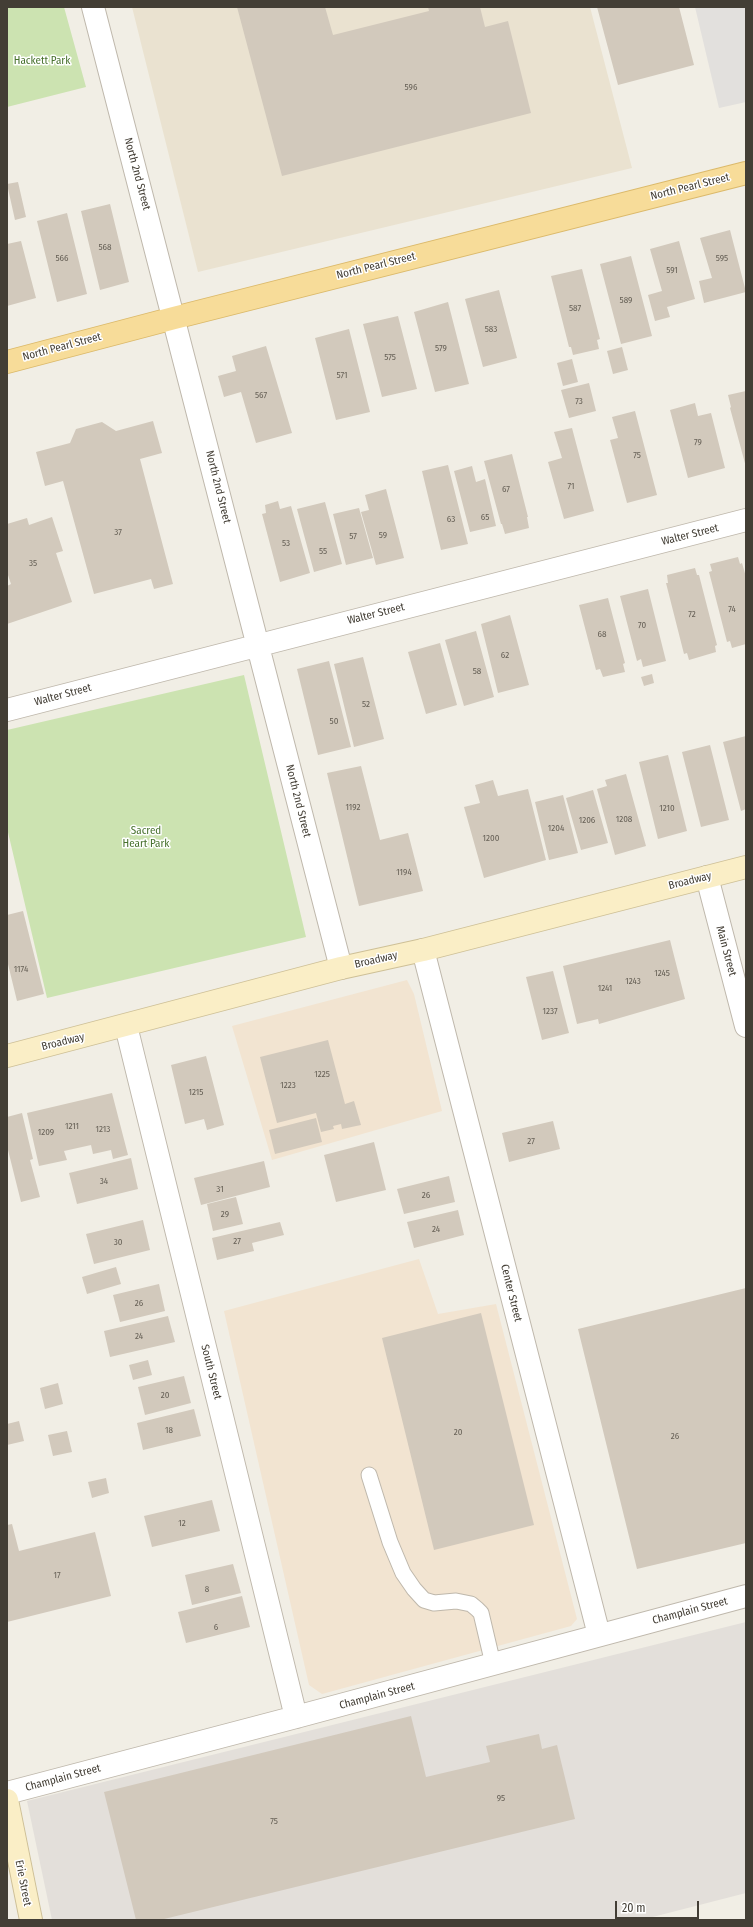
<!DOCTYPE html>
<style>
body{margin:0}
#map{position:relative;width:753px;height:1927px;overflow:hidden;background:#f1eee5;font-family:"Fira Sans Condensed",sans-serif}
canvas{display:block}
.frame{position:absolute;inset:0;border:8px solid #433e35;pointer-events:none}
.scale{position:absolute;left:615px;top:1901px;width:84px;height:18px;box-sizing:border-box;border:2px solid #433e35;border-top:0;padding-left:5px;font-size:12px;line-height:14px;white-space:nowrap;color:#433e35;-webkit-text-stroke:3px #fff;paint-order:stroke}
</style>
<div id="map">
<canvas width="753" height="1927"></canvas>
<div class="frame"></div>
<div class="scale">20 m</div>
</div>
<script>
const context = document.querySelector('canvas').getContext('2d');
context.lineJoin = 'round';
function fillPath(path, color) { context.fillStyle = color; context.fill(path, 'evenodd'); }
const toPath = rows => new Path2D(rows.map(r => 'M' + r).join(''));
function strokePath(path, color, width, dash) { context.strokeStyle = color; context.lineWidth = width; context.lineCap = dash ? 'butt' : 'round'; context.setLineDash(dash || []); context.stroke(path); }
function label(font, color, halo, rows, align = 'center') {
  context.font = font + ' "Fira Sans Condensed",sans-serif'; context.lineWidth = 3; context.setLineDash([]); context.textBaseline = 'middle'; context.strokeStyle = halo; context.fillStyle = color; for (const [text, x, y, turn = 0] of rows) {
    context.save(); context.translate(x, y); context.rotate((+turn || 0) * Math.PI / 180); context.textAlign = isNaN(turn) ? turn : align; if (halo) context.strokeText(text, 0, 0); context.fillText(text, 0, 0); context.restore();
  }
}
fillPath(toPath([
 [407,980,414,994,442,1111,272,1160,232,1026],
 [419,1259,438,1314,496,1304,577,1619,571,1626,322,1694,309,1685,224,1311]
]), '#f2e4d1');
fillPath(toPath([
 [746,1622,746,1893,641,1920,52,1920,27,1801]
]), '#e3dfda');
fillPath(toPath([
 [132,7,590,7,632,168,198,272]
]), '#eae2d0');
fillPath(toPath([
 [7,7,64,7,86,87,7,107],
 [244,675,306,937,47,998,7,828,7,730]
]), '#cce3b1');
fillPath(toPath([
 [695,7,746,7,746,102,719,108]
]), '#e2e0dd');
fillPath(toPath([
 [237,7,325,7,333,35,429,11,428,7,480,7,485,27,508,21,531,113,282,176],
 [597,7,679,7,694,65,618,85],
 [18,182,26,217,15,220,7,184],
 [110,204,129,282,100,290,81,211],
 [67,213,87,294,57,302,37,221],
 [730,230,746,292,704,303,699,281,712,278,700,238],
 [21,241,36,298,7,306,7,244],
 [679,241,695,299,667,307,670,317,655,321,648,295,662,291,650,249],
 [631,256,652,336,621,344,600,264],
 [582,269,600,339,597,340,599,349,573,355,571,347,569,347,551,276],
 [499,290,517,358,483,367,465,299],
 [448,302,469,384,435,392,414,312],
 [398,316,417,389,382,397,363,324],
 [349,329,370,412,336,420,315,338],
 [266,346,292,433,256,443,241,392,224,397,218,376,236,371,232,356],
 [622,347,628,370,613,374,607,351],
 [572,359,578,382,563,386,557,363],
 [589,383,596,411,569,418,561,390],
 [746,391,746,467,730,408,731,407,728,395],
 [695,403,698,416,711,413,725,468,688,478,670,410],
 [635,411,657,495,627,503,610,440,618,438,612,417],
 [153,421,162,453,140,459,173,584,154,589,151,579,94,594,63,481,45,486,36,452,70,443,76,429,102,422,116,431],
 [572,428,594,511,564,519,548,462,562,458,554,432],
 [512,454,528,517,527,517,529,528,505,534,502,524,501,524,484,461],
 [448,465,468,544,441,550,422,471],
 [472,466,476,482,485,479,496,526,470,532,454,471],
 [386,489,404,558,376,565,361,512,369,510,365,495],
 [278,501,280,509,291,506,310,573,280,582,262,514,266,513,265,505],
 [325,502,342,564,314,572,297,509],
 [359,508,373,558,346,565,333,514],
 [52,517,63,551,56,553,72,602,7,624,7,586,11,584,7,572,7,524,27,518,29,525],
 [738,557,740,564,742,563,746,577,746,644,732,648,730,641,727,642,709,572,712,571,710,564],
 [695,568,697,575,699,575,717,645,715,646,716,652,689,660,687,653,684,654,666,583,668,583,667,575],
 [648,589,666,661,643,667,641,659,637,661,620,596],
 [608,598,625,663,623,664,625,672,603,677,600,669,596,670,579,605],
 [510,615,529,685,498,693,481,624],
 [476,631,494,697,464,706,445,640],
 [440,643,457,705,426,714,408,652],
 [363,657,384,739,354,747,334,664],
 [329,661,351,747,318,755,297,669],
 [652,674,654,683,644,686,641,677],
 [746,736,746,809,741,811,723,742],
 [710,745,729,820,701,827,682,752],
 [668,755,687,831,658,839,639,762],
 [361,766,380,840,408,833,423,891,359,906,327,773],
 [626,774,646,846,615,855,597,789,607,786,605,780],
 [493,780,498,796,528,789,546,860,484,878,464,807,480,803,475,785],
 [593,790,608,843,581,850,566,798],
 [563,795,578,853,549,860,535,802],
 [23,911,44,994,17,1001,7,960,7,915],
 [670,940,685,999,599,1024,598,1019,577,1024,563,966],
 [553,971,569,1033,542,1040,526,977],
 [328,1040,345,1104,354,1101,361,1125,342,1129,341,1124,333,1126,334,1129,321,1132,316,1113,277,1123,260,1057],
 [206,1056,224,1125,207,1130,204,1119,185,1124,171,1065],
 [112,1093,128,1155,113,1159,111,1150,93,1154,91,1145,64,1151,67,1160,39,1166,27,1113],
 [22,1113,33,1159,30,1160,40,1197,21,1202,7,1146,7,1117],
 [316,1118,322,1142,275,1154,269,1130],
 [553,1121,560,1149,509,1162,502,1133],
 [374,1142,386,1190,336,1202,324,1155],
 [131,1158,138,1189,77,1204,69,1173],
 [264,1161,270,1187,201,1205,194,1178],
 [449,1176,455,1202,404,1214,397,1189],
 [236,1197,243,1224,213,1231,207,1204],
 [458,1210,464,1235,414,1248,407,1222],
 [143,1220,150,1250,94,1264,86,1234],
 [280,1222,284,1235,252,1243,254,1251,217,1260,212,1238],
 [116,1267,121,1284,87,1294,82,1277],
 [159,1284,165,1311,120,1322,113,1295],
 [746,1288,746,1543,637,1569,578,1329],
 [481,1313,534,1525,434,1550,382,1338],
 [168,1316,175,1342,110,1357,104,1331],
 [148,1360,152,1375,133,1380,129,1365],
 [184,1376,191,1403,145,1415,138,1387],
 [58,1383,63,1404,45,1409,40,1388],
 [194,1409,201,1436,143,1450,137,1423],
 [19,1421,24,1441,7,1445,7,1424],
 [67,1431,72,1452,53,1456,48,1435],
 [106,1478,109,1493,92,1498,88,1482],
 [212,1500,220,1531,152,1547,144,1516],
 [12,1524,19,1551,95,1532,111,1596,7,1622,7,1525],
 [233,1564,241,1593,192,1605,185,1575],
 [242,1596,250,1627,186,1643,178,1612],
 [411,1716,426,1777,490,1762,486,1746,539,1734,542,1749,557,1745,575,1819,160,1920,136,1920,104,1792]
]), '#d2c9bc');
const lane = toPath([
 [369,1475,390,1542,403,1573,414,1589,424,1600,434,1603,456,1601,471,1604,477,1609,481,1613,493,1664]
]);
const street = toPath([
 [93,7,341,968],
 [7,710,746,520],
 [707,877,746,1026],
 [423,950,599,1635],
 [126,1026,296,1717],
 [7,1793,296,1717,746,1596]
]);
const secondary = toPath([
 [7,1056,341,968,423,950,746,867],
 [7,1800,31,1920]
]);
const primary = toPath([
 [7,362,174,318,746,173]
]);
strokePath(lane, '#bfb8ac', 17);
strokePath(street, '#bfb8ac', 24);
strokePath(secondary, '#cec097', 24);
strokePath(primary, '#dbb96a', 24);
strokePath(lane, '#fff', 15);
strokePath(street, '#fff', 22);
strokePath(secondary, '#faeec6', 22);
strokePath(primary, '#f7dc99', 22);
label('9px', '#676157', null, [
 ["596",411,87],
 ["568",105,247],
 ["566",62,258],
 ["595",722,258],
 ["591",672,270],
 ["589",626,300],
 ["587",575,308],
 ["583",491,329],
 ["579",441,348],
 ["575",390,357],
 ["571",342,375],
 ["567",261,395],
 ["73",579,401],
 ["79",698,442],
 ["75",637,455],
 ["71",571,486],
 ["67",506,489],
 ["65",485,517],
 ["63",451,519],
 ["37",118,532],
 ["59",383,535],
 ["57",353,536],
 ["53",286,543],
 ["55",323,551],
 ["35",33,563],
 ["74",732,609],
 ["72",692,614],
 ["70",642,625],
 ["68",602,634],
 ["62",505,655],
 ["58",477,671],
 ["52",366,704],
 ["50",334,721],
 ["1192",353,807],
 ["1210",667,808],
 ["1208",624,819],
 ["1206",587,820],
 ["1204",556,828],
 ["1200",491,838],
 ["1194",404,872],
 ["1174",21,969],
 ["1245",662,973],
 ["1243",633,981],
 ["1241",605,988],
 ["1237",550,1011],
 ["1225",322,1074],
 ["1223",288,1085],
 ["1215",196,1092],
 ["1211",72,1126],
 ["1213",103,1129],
 ["1209",46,1132],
 ["27",531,1141],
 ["34",104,1181],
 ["31",220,1189],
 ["26",426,1195],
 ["29",225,1214],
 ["24",436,1229],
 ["27",237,1241],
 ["30",118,1242],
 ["26",139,1303],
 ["24",139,1336],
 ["20",165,1395],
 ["18",169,1430],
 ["20",458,1432],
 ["26",675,1436],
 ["12",182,1523],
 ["17",57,1575],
 ["8",207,1589],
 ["6",216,1627],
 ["95",501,1798],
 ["75",274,1821]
]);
label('11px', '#47712d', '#fff', [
 ["Hackett Park",42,61],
 ["Sacred",146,831],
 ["Heart Park",146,844]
]);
label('11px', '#433e35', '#fff', [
 ["North 2nd Street",137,174,75],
 ["North Pearl Street",690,187,-14],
 ["North Pearl Street",376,266,-14],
 ["North Pearl Street",62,347,-15],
 ["North 2nd Street",218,487,76],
 ["Walter Street",690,535,-14],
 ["Walter Street",376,614,-14],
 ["Walter Street",63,695,-15],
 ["North 2nd Street",298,801,76],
 ["Broadway",690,881,-14],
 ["Main Street",726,951,75],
 ["Broadway",376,960,-13],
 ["Broadway",63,1042,-14],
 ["Center Street",511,1293,76],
 ["South Street",211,1372,76],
 ["Champlain Street",690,1611,-15],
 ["Champlain Street",377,1696,-15],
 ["Champlain Street",63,1778,-15],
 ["Erie Street",23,1883,79]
]);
</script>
